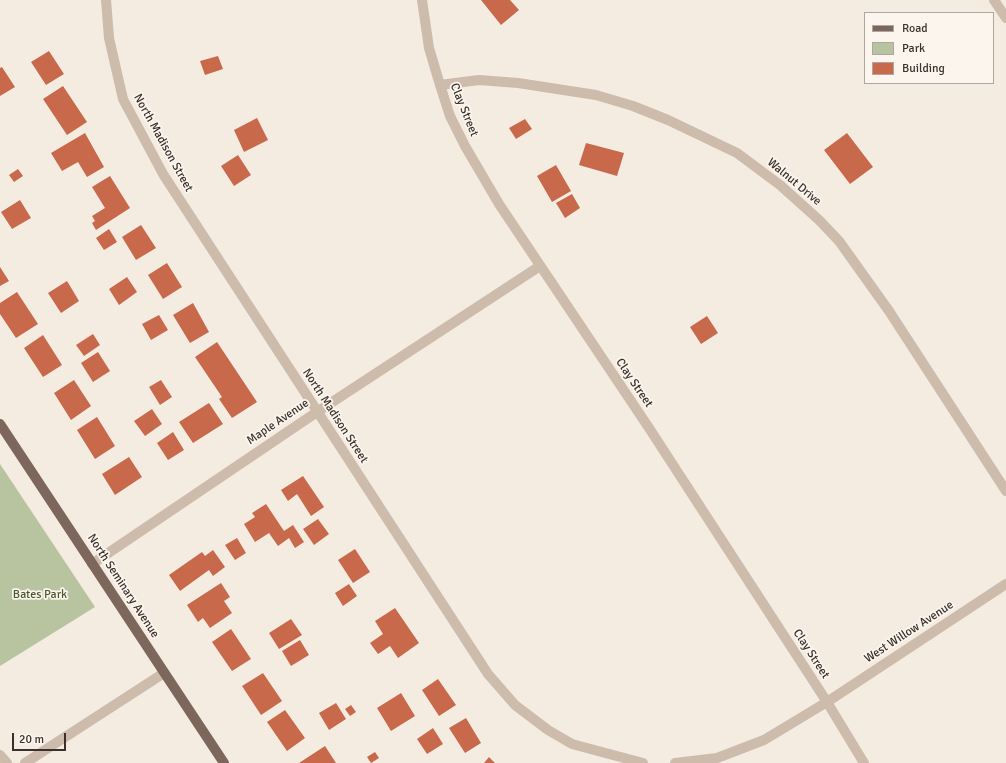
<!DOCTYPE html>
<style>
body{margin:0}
#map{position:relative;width:1006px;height:763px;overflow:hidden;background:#f4ebe1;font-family:Signika,sans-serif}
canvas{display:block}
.legend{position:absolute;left:864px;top:12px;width:130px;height:72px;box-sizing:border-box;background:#fbf5ee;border:1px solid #aea6a0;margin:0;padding:5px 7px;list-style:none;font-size:12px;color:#3b302b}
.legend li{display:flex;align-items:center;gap:8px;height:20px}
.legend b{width:20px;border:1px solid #aea6a0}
.scale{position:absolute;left:12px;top:733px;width:54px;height:18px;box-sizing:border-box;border:2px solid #3b302b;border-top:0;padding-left:5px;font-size:12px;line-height:14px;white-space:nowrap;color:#3b302b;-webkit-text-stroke:3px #fbf5ee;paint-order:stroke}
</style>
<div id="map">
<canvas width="1006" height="763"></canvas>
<ul class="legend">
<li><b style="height:5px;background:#7d675c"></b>Road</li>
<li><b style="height:11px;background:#b8c4a0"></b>Park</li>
<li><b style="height:11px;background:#c8694b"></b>Building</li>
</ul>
<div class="scale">20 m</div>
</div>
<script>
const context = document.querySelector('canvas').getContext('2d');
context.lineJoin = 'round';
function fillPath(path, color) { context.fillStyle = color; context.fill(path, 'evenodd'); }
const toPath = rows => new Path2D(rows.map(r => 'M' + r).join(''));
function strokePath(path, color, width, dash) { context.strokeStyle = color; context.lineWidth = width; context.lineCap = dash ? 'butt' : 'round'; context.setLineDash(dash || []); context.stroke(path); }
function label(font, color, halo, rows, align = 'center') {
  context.font = font + ' Signika,sans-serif'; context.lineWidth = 3.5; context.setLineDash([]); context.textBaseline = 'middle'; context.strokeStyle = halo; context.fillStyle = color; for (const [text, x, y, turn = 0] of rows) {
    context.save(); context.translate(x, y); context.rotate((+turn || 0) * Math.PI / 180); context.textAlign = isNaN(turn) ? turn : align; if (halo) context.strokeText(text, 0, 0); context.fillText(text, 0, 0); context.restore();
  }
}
fillPath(toPath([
 [0,464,95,607,0,666]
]), '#b8c4a0');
fillPath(toPath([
 [481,0,510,0,519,10,501,25],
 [49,51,64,74,46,85,31,62],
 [218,56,223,69,205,75,200,61],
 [2,67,15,87,0,96,0,68],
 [63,86,87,122,67,135,43,99],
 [257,118,268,140,244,152,234,130],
 [525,119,532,129,516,139,509,128],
 [85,133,104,167,87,177,78,162,62,171,51,153],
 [847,133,873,167,850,184,824,150],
 [586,143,624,153,617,176,579,165],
 [238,155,251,175,234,186,221,166],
 [556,165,571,191,552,202,537,176],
 [18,169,23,176,14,182,9,175],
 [110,176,130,208,96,230,92,223,95,221,92,216,105,208,92,187],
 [572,194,580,208,565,218,556,203],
 [20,200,31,218,12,229,1,212],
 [141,225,156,248,136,260,122,237],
 [109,229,117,242,104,250,96,238],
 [167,263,182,287,163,299,148,275],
 [0,267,9,281,0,286],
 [127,277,137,292,119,305,109,289],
 [67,281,79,301,61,313,48,293],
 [17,292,38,324,16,338,0,314,0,303],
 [193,303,209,332,190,343,173,315],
 [159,315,168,330,151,340,142,324],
 [707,316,718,333,701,344,690,327],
 [93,334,100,345,84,356,76,345],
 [43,335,62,365,43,377,24,348],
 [217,342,257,402,232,418,219,399,222,397,195,357],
 [98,352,110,371,93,382,81,363],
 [74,380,91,406,71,420,54,393],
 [161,380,172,397,160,405,149,387],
 [209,403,223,424,193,443,179,422],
 [152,409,162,424,145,436,134,421],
 [97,417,115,446,95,459,77,430],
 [173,432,184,450,168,460,157,443],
 [129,457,142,477,115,495,102,474],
 [303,476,324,507,311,516,297,494,288,501,281,490],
 [266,504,284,531,293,525,304,542,295,548,289,538,278,546,269,533,255,542,244,524,255,517,252,513],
 [318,519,329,534,314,545,303,529],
 [237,538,246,553,235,560,225,545],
 [355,549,370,572,353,583,338,560],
 [213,550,225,567,213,576,209,570,180,591,169,575,202,552,205,556],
 [221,583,230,597,224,601,232,613,210,628,203,618,198,622,187,605],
 [349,584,357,596,343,606,335,593],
 [395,608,419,643,398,658,390,646,378,654,370,643,383,634,375,621],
 [291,619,302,635,279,649,269,633],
 [231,629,251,659,232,671,212,642],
 [300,640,309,655,291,666,282,651],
 [263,673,282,701,261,715,242,686],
 [438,679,456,705,439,716,422,690],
 [401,693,415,716,391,731,377,708],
 [336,703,346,719,329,730,319,713],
 [351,705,356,712,350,716,345,709],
 [285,710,305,738,287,751,267,722],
 [466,718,481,743,465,753,449,728],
 [433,728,443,744,427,754,417,739],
 [325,746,336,763,299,763],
 [375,752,379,758,371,763,367,757],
 [489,757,495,763,484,763]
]), '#c8694b');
strokePath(toPath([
 [0,755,7,763],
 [25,763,164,673]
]), '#cdbbac', 10);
strokePath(toPath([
 [106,0,109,38,123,99,163,174,488,674,515,705,548,730,572,744,643,763],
 [422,0,429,48,440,85,450,116,465,146,499,204,649,428,827,702,864,763],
 [994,0,1006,18],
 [440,85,479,80,518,83,596,95,633,106,668,120,737,153,780,185,819,220,839,241,889,311,1006,491],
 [92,564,317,412,540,266],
 [675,763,717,758,764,740,827,702,1006,584]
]), '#cdbbac', 10);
strokePath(toPath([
 [0,424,224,763]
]), '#7d675c', 10);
label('12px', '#3b302b', '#fbf5ee', [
 ["Clay Street",464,110,68],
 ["North Madison Street",163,143,61],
 ["Walnut Drive",794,182,40],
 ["Clay Street",634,383,56],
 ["North Madison Street",335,416,57],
 ["Maple Avenue",278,422,-34],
 ["North Seminary Avenue",123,586,57],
 ["West Willow Avenue",909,632,-33],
 ["Clay Street",811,654,57]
]);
label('12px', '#4a5a2e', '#fbf5ee', [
 ["Bates Park",40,595]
]);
</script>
